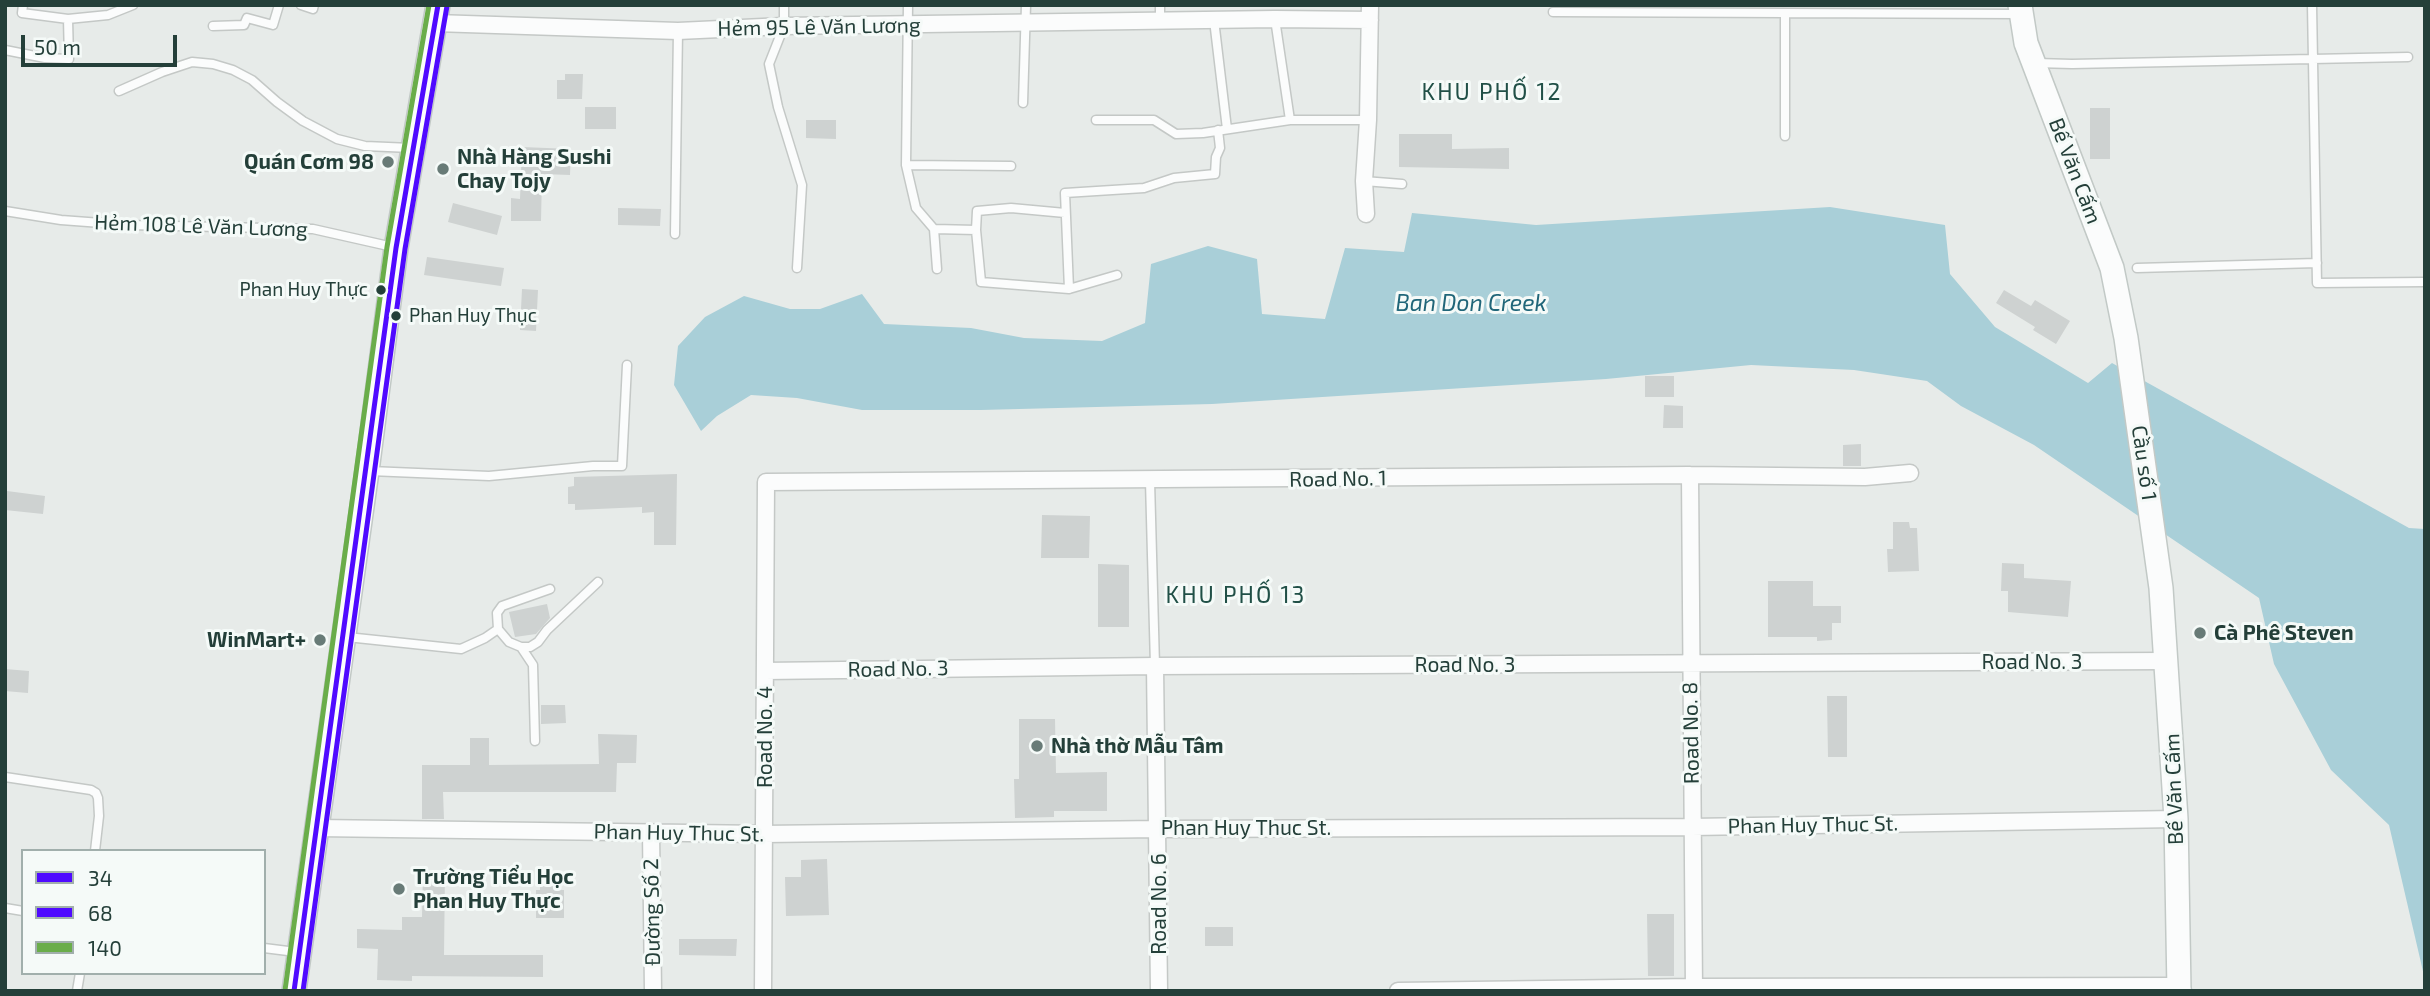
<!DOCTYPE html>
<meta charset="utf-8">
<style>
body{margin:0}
#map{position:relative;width:2430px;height:996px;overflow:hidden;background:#e7ebe9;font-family:"Exo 2",sans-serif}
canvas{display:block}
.frame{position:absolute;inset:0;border:7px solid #243f39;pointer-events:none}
.legend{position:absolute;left:21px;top:849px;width:245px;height:126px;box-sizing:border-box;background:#f5faf8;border:2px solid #a1afac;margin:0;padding:9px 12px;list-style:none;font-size:21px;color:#243f39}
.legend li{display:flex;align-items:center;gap:14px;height:35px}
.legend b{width:35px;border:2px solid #a1afac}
.scale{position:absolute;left:21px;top:35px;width:156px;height:32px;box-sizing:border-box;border:4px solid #243f39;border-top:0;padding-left:9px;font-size:21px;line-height:24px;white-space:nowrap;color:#243f39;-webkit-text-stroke:5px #f5faf8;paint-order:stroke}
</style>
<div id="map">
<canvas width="2430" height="996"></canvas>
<div class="frame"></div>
<ul class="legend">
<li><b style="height:9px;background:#4f0aff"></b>34</li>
<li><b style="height:9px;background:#4f0aff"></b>68</li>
<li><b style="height:9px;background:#6aad4a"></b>140</li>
</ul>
<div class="scale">50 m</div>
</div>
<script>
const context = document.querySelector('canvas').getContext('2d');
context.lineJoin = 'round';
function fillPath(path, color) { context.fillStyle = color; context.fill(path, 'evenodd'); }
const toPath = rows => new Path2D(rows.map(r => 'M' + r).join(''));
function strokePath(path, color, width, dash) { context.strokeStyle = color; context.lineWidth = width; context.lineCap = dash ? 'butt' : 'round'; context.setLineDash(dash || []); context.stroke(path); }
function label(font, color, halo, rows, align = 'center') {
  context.font = font + ' "Exo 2",sans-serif'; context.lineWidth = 6; context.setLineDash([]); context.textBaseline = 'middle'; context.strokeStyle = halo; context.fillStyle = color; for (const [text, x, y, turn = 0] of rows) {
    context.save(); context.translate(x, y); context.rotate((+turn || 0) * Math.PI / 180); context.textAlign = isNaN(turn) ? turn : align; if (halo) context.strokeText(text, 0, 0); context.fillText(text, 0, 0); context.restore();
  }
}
fillPath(toPath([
 [1830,207,1945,225,1950,274,1995,327,2088,383,2112,363,2409,528,2425,529,2425,980,2389,825,2331,770,2274,664,2259,598,2034,445,1961,406,1927,381,1854,370,1751,365,1606,379,1212,404,981,410,862,410,797,398,751,395,717,416,701,431,674,385,678,346,705,317,744,296,790,309,820,309,862,294,884,324,971,328,1024,338,1102,341,1145,323,1151,264,1208,246,1257,259,1262,314,1325,319,1345,248,1404,252,1412,213,1536,225]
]), '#a9cfd8');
fillPath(toPath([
 [565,74,583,74,582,99,557,99,557,80,565,80],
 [585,107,616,107,616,129,585,129],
 [2090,108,2110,108,2110,159,2090,159],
 [806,120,836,120,836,139,806,138],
 [1399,134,1452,134,1452,149,1509,148,1509,169,1399,167],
 [522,147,571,149,570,175,542,174,541,221,511,221,511,198,520,199],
 [453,203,502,216,497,235,448,222],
 [618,208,661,209,660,226,618,225],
 [427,257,504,268,501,286,424,275],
 [522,289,538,290,536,331,520,330],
 [2004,290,2031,306,2035,300,2070,321,2056,344,2033,330,2035,327,1996,303],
 [1645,376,1674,376,1674,397,1645,397],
 [1664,405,1683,406,1683,428,1663,428],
 [1861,444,1861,466,1843,466,1843,445],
 [677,474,676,545,654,545,654,512,642,513,642,507,575,510,575,504,568,504,568,487,574,486,574,477],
 [7,491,45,496,43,514,5,510],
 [1042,515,1090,516,1089,558,1041,558],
 [1893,522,1909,522,1910,528,1917,528,1919,571,1888,572,1887,549,1893,549],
 [2002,563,2024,564,2024,578,2071,581,2068,617,2008,612,2008,591,2001,591],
 [1098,564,1129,565,1129,627,1098,627],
 [1768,581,1813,581,1813,606,1841,606,1841,623,1832,623,1832,640,1817,641,1817,637,1768,637],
 [547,604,550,618,536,634,515,637,509,612],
 [5,669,29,671,28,693,5,691],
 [1827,696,1847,696,1847,757,1828,757],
 [541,705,565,705,566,723,541,724],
 [1019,719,1055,719,1056,773,1107,772,1107,811,1054,811,1054,817,1015,818,1014,779,1019,779],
 [598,734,637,735,636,763,617,763,616,792,443,792,444,819,422,819,422,765,470,765,470,738,489,738,489,765,599,764],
 [827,859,829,915,786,916,785,877,801,877,801,860],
 [423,871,445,871,444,955,543,955,543,977,412,976,412,981,377,980,378,949,357,948,357,929,402,930,402,917,422,917],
 [540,879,559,879,559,890,564,890,564,918,536,918,536,890,540,890],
 [1647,914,1674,914,1674,976,1648,976],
 [1205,927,1233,927,1233,946,1205,946],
 [679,939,737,939,736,956,679,955]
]), '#ced2d1');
const lane = toPath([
 [23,5,22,13,68,19,108,15,133,5],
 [301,5,313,9,314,5],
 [784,5,784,26,769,64,778,107,802,185,797,268],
 [908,5,906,165,916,208,934,229,937,269],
 [1160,5,1160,20],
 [2312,5,2317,283,2425,282],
 [1553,12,2020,14],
 [1785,13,1785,136],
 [1275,19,1290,120],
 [1214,20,1227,129],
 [213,26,244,25,247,18,273,25,279,5],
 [5,50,45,58,69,59,68,19],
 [2036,63,2072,64,2408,57],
 [119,91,162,72,192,62,213,64,233,70,252,80,277,102,303,121,337,139,365,146,411,148],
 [1023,103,1026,5],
 [1096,120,1154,120,1176,134,1203,133,1290,120,1368,120],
 [906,165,1011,166],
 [1364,181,1402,184],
 [5,211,61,220,128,225,313,229,393,247],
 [1065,213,1011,208,977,211,976,230,981,282,1069,289,1117,275],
 [934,229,976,230],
 [675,234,678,31],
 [2137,268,2317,263],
 [1069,289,1065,193,1144,188,1174,178,1215,174,1216,157,1220,148,1218,130],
 [370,471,489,476,593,466,622,466,627,365],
 [1150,481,1155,666],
 [498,629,509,642,521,647,530,647,538,642,547,630,598,582],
 [347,637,461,649,485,638,498,629,497,613,502,606,550,589],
 [521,647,533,665,535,741],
 [5,777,91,790,96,793,98,798,99,816,95,851],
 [5,908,23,911],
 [264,948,296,952],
 [77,991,80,973]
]);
const street = toPath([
 [435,23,678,31,784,26,1275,19,1370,20],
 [1366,214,1364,181,1368,120,1370,5],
 [1690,475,1694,991],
 [1155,666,1159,991],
 [765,671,1155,666,2166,661],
 [317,828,764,834,1158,829,1692,827,2176,819],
 [651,832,653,991],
 [763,991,766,482,1690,475,1865,477,1910,473],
 [1398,991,1694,987,2179,986,2183,991]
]);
const secondary = toPath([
 [2020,5,2026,43,2112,268,2126,338,2161,588,2176,819,2179,991],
 [294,991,367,471,396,248,438,5]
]);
strokePath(lane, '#c4c8c6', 11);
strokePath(street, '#c4c8c6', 19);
strokePath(secondary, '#c2c9c6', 26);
strokePath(lane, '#fbfcfc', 8);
strokePath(street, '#fbfcfc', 16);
strokePath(secondary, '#fbfcfc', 23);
strokePath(toPath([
 [294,991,396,248,438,5]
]), '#4f0aff', 5);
strokePath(toPath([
 [303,991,405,249,447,6]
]), '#4f0aff', 5);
strokePath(toPath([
 [285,990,387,247,429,5]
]), '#6aad4a', 5);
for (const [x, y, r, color] of [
 [388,162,7,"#687b77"],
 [443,169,7,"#687b77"],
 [381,290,6,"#243f39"],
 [396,316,6,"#243f39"],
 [2200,633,7,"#687b77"],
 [320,640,7,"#687b77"],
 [1037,746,7,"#687b77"],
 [399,889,7,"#687b77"]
]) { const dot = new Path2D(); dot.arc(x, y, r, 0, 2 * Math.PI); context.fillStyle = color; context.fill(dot); strokePath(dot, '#f5faf8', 2.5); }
label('19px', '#243f39', '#f5faf8', [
 ["Phan Huy Thực",368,290],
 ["Phan Huy Thục",409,316,"left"]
], 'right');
label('21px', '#243f39', '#f5faf8', [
 ["Hẻm 95 Lê Văn Lương",819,27,-1],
 ["Bế Văn Cấm",2075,171,69],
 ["Hẻm 108 Lê Văn Lương",201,226,2],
 ["Cầu số 1",2144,463,82],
 ["Road No. 1",1338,479,-1],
 ["Road No. 3",2032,662],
 ["Road No. 3",1465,665],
 ["Road No. 3",898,669,-1],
 ["Road No. 8",1691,733,-91],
 ["Road No. 4",765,737,-90],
 ["Bế Văn Cấm",2174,789,-92],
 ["Phan Huy Thuc St.",1813,825,-1],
 ["Phan Huy Thuc St.",1246,828],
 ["Phan Huy Thuc St.",679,833,1],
 ["Road No. 6",1159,904,-90],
 ["Đường Số 2",652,912,-91]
]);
label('bold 21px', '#243f39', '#f5faf8', [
 ["Nhà Hàng Sushi",457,157],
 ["Chay Tojy",457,181],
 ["Quán Cơm 98",374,162,"right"],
 ["Cà Phê Steven",2214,633],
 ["WinMart+",306,640,"right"],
 ["Nhà thờ Mẫu Tâm",1051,746],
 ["Trường Tiểu Học",413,877],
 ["Phan Huy Thực",413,901]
], 'left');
context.letterSpacing = '2px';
label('23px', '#215047', '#f5faf8', [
 ["KHU PHỐ 12",1492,92],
 ["KHU PHỐ 13",1236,595]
]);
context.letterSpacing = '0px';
label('italic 23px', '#206679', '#f5faf8', [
 ["Ban Don Creek",1471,303]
]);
</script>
